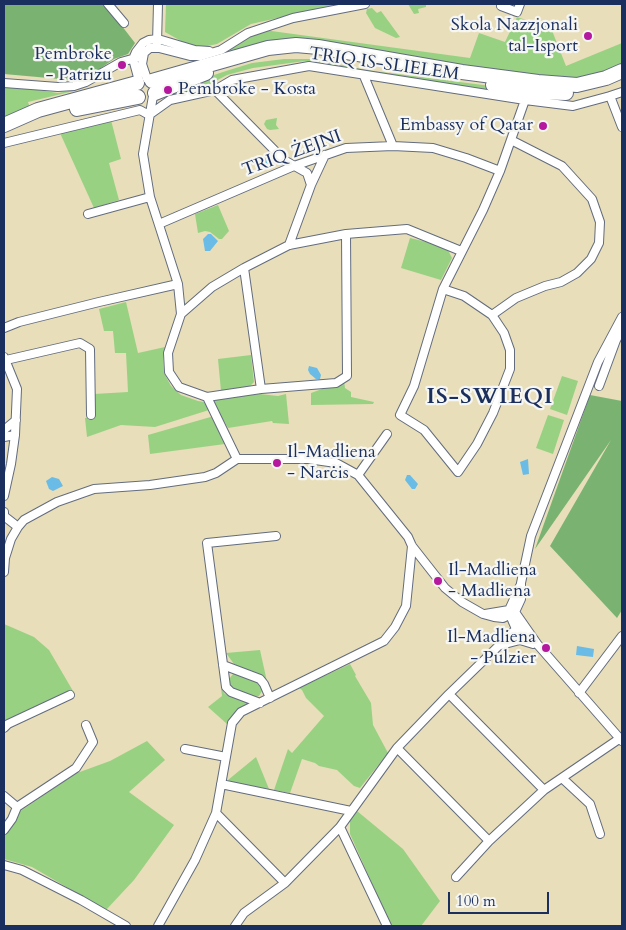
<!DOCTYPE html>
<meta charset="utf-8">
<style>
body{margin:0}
#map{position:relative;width:626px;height:930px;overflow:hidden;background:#e8deb9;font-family:Cardo,serif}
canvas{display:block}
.frame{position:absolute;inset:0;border:5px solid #1b2f5e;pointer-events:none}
.scale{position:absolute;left:448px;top:892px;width:101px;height:22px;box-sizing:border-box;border:2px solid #1b2f5e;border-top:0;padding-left:6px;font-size:15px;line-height:18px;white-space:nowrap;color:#1b2f5e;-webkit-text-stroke:4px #f6f6f2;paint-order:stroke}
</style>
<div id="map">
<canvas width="626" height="930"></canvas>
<div class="frame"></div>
<div class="scale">100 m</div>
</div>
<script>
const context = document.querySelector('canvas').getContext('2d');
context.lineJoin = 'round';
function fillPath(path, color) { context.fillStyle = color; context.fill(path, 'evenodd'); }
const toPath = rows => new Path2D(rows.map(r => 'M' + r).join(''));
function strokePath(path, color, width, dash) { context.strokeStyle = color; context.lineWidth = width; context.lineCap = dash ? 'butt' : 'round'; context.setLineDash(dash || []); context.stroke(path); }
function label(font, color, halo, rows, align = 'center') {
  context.font = font + ' Cardo,serif'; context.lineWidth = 4.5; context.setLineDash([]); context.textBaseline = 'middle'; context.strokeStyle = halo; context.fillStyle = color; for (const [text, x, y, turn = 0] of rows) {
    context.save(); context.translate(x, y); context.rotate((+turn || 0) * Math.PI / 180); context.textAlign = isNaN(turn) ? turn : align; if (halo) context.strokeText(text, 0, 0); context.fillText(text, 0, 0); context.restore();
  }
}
fillPath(toPath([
 [166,4,340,4,251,24,217,44,198,48,181,41,165,32],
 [408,4,426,4,426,7,418,9,419,13,414,14],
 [372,8,377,13,381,11,400,37,396,38,375,28,366,13,367,9],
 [517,17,551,28,566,66,622,43,622,65,600,74,575,80,545,79,310,43,210,58,225,52,236,44,264,30,470,58,479,33,505,42],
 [284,59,313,59,366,70,522,90,514,94,328,65,326,63,305,61,253,68,227,75,208,85,162,98,163,95,190,83,226,71,252,63],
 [4,85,58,93,74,90,74,91,28,102,30,108,4,119],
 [277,118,276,125,279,129,270,130,267,129,264,124,266,120],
 [111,120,121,159,109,163,119,200,94,208,60,133],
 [218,205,229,231,222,239,219,239,210,232,205,231,198,233,195,214],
 [410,238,435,244,448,250,452,258,441,280,401,268],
 [126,302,138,353,165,347,163,359,164,373,171,386,181,395,198,401,204,402,209,410,155,427,121,425,87,437,85,418,95,416,94,394,128,392,126,353,115,353,113,331,104,331,99,309],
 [251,355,254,382,249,387,221,391,218,359],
 [562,376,578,381,567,415,550,409],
 [344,381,345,388,351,392,351,397,374,402,373,404,311,405,311,393],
 [260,394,278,396,286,394,289,424,273,423,272,421,228,428,211,399],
 [548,415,564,420,553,454,536,448],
 [214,416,225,444,150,454,148,435],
 [4,624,34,637,49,650,73,691,4,721],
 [260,650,268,686,263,677,234,664,226,653],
 [350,664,356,675,355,676,371,703,373,725,388,753,360,788,354,786,337,770,319,766,315,763,302,759,290,793,274,790,288,749,292,753,324,716,306,698,302,690,299,688],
 [233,674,239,674,259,682,262,691,259,696,253,698,234,691,229,686,229,679],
 [221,688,225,694,249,701,248,704,227,724,208,707,222,696],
 [147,741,165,760,129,792,174,825,134,880,106,910,32,867,4,859,4,834,12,826,19,812,77,773,110,761],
 [256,757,269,789,231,782,228,780],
 [357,811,403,849,440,901,421,926,391,926,350,834,350,820]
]), '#99d183');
fillPath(toPath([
 [4,4,105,4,135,43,128,54,114,59,82,81,4,74],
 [590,395,622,401,622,610,617,618,550,546,611,440,535,549]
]), '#7ab371');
fillPath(toPath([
 [268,153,277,163,272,167,262,160],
 [208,234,211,234,218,241,210,251,205,251,203,239],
 [309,366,317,368,321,375,320,379,316,379,310,374,308,370],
 [528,459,529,474,523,475,520,462],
 [407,475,410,475,418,484,415,489,412,489,405,480],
 [52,477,59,479,63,486,53,491,49,489,46,481],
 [577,646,594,649,593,657,576,655]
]), '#6abce6');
const street = toPath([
 [108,4,124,23],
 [501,6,517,12,520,4],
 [157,43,158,4],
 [144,53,142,64,147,79],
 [133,59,136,52,143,43,149,40,158,39,195,50,209,51],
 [133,59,139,81],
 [364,76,393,146],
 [4,83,58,87,74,86,86,82,121,62,139,57,150,48,159,48,190,56,201,56,221,50,248,33,293,18,365,4],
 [215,90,284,160,307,173,311,185,289,245],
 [153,96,143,154,150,197,178,284,181,314,168,353,169,372,179,387,207,397,237,459],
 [610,96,622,127],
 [149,115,170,100,215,90,232,80,309,66,525,100,573,106,610,96,622,92],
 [4,143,140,110,149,115],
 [311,185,325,155],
 [88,214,150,197],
 [159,224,294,166,346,148,393,146,433,148,466,158,500,171],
 [244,268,261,389],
 [443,289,464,296,492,315,504,333,510,350,510,369,493,413,477,444,458,472,424,430,400,415,414,386,443,289,483,210,500,171,525,100],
 [181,314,212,287,244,268,289,245,346,234,407,229,461,251],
 [492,315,516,298,545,286,561,282,577,273,591,259,599,243,600,222,592,199,562,166,511,140],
 [4,328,19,322,99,302,178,284],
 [4,357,17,389,15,435,11,464,4,496],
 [6,360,80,343,90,349,91,415],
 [599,386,616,340,622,329],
 [207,397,261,389,336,383,347,376,346,234],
 [4,430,16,420],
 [4,437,15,435],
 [358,475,387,434],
 [4,512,4,516,18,527],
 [4,572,5,558,11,539,18,527,24,520,57,502,94,489,150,485,205,477,216,473,237,459,308,459,336,463,358,475,408,537,412,546,445,588,462,602,483,614,494,617,503,618,515,612],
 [520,586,509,610,510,615,516,629,530,639],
 [515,612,521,599,521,583,531,536,598,362,622,317],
 [515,612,538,645,622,741],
 [485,614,509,610],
 [501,645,520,640,533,644],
 [223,665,260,679,264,684,270,698],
 [579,693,622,636],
 [449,694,544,790],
 [260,703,231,692,226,687,207,543,276,536],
 [4,728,8,724,70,695],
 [397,748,489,841],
 [185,749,226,757],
 [562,778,590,804,600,834],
 [221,784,351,811],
 [4,796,17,807],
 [216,813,285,883],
 [340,827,387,926],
 [4,830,12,819,17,807,76,768,93,742,86,725],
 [4,865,22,870,81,900,126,926],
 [456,877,489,841,544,790,619,739],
 [158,926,195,860,216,813,232,723,241,712,384,641,395,627,406,606,412,546],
 [235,926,244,913,285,883,340,827,397,748,449,694,516,629,523,624]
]);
const highway = toPath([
 [152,81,268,48,296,45,318,47,462,72,538,82,577,85,606,78,622,71],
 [493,85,536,92,566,93],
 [155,93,206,73],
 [77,109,138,97],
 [4,125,38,110,137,83]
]);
strokePath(street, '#636c7e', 10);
strokePath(highway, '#636c7e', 16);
strokePath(street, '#fff', 8);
strokePath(highway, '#fff', 14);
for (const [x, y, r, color] of [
 [588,36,5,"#b5179e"],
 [122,65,5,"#b5179e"],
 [168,90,5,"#b5179e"],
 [543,126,5,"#b5179e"],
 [277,463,5,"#b5179e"],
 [438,581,5,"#b5179e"],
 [546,648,5,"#b5179e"]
]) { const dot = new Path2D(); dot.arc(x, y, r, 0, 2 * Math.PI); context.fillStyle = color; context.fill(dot); strokePath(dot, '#f6f6f2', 2); }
label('18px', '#1b2f5e', '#f6f6f2', [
 ["Skola Nazzjonali",578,26],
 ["tal-Isport",578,47],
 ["Pembroke",112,55],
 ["- Patrizu",112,76],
 ["Pembroke - Kosta",178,90,"left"],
 ["Embassy of Qatar",533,126],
 ["Il-Madliena",287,453,"left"],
 ["- Narċis",287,474,"left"],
 ["Il-Madliena",448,571,"left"],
 ["- Madliena",448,592,"left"],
 ["Il-Madliena",536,638],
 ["- Pulzier",536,659]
], 'right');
label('18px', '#1b2f5e', '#f6f6f2', [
 ["TRIQ IS-SLIELEM",384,65,8],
 ["TRIQ ŻEJNI",292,154,-20]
]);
context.letterSpacing = '1px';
label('bold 22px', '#1b2f5e', '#f6f6f2', [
 ["IS-SWIEQI",490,398]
]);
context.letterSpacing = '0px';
</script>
